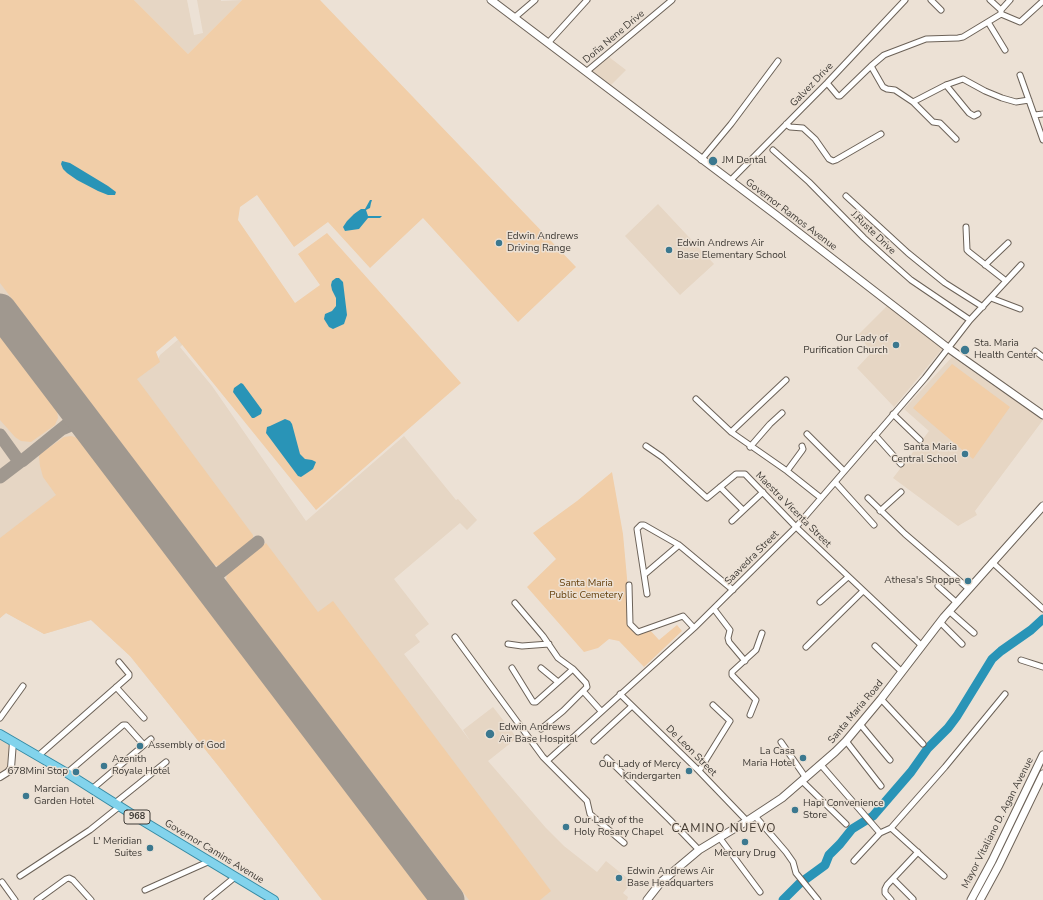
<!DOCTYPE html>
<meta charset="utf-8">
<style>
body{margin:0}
canvas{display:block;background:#ece1d5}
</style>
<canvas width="1043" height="900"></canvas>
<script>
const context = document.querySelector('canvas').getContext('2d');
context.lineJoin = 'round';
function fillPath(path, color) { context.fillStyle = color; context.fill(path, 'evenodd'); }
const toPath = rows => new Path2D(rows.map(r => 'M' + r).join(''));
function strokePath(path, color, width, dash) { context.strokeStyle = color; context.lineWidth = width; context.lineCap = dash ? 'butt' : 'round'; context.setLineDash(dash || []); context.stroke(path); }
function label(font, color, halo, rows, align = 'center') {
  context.font = font + ' "Nunito Sans",sans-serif'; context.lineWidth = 3; context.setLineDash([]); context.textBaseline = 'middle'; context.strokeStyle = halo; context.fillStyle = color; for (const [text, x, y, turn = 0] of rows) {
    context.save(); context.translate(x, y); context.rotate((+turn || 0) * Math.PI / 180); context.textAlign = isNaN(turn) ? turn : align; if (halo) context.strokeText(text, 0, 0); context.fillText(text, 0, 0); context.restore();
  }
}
fillPath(toPath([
 [134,0,187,0,194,35,203,33,197,0,221,0,221,1,242,0,188,54],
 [609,57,626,70,611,85,592,71],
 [0,198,158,359,160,355,187,332,191,337,180,347,212,386,306,521,404,436,456,500,458,499,477,520,467,530,460,523,394,579,429,624,415,635,420,642,404,654,471,742,463,730,493,707,517,738,488,761,546,828,564,846,597,872,606,861,632,882,623,893,628,897,627,900,322,900,220,768,130,656,91,620,44,634,6,613,0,618],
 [658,204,714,264,680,295,625,236],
 [888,305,943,348,894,407,857,368,872,352,858,335],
 [952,357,1043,420,975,511,977,515,958,526,893,478,929,431,904,409],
 [0,738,10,744,9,768,0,774]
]), '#e6d6c4');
fillPath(toPath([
 [0,0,134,0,188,54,242,0,320,0,576,267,518,322,423,218,370,268,328,222,294,247,257,195,240,207,238,220,295,303,320,285,298,254,327,233,461,383,316,510,175,336,156,352,160,362,137,379,253,535,253,540,252,543,223,565,218,566,214,565,0,283],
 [0,336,57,411,58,418,55,425,31,442,21,441,15,437,0,420],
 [952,364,1010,407,973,459,913,408],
 [71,436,78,438,430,900,322,900,220,768,130,656,91,620,44,634,6,613,0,618,0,538,56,495,43,477,40,466,39,457,40,454,64,437],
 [612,472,623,534,628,589,628,624,638,634,650,630,659,640,677,625,682,631,644,667,619,641,609,639,598,648,584,652,527,587,556,559,533,533,577,501],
 [266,543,318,612,333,601,551,891,540,900,469,900,226,581,227,572]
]), '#f1cea8');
fillPath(toPath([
 [62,161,70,163,108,186,116,192,115,195,108,195,98,191,77,180,67,173,63,169,61,164],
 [370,200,372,200,371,203,370,208,366,210,368,216,382,216,380,218,368,218,359,229,345,231,343,227,347,221,354,214,361,209,365,209],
 [336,278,339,278,343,282,347,315,344,324,333,329,329,327,324,319,325,314,332,311,336,306,336,298,332,290,331,285,332,281],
 [241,383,243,384,262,410,261,414,254,418,252,418,233,392,234,388],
 [285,419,290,421,292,424,300,454,305,459,312,460,316,462,313,469,301,477,298,476,266,433,267,427,270,426]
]), '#2994b7');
strokePath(toPath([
 [783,900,799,884,825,865,829,855,840,844,852,829,873,816,911,772,928,748,948,728,957,716,992,659,1001,651,1031,630,1043,619]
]), '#2994b7', 9);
strokePath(toPath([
 [64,428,73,424,80,424,92,431],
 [0,435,18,460,22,461,69,423,72,416,71,404],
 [0,477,21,461],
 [207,583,258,542]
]), '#a0988f', 13);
strokePath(toPath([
 [0,310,448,900]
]), '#a0988f', 33);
const minor = toPath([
 [931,0,941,10],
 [990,0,1001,10],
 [1001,14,1001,10,1010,0],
 [514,18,535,0],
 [988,22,1005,50],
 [548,43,587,0],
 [871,66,883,87,887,89,895,90,913,102,933,122,940,123,956,139],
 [586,72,672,0],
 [1020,75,1043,140],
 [827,83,838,96,840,96,871,66,884,55,926,39,958,38,963,37,1001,14,1020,22,1043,1],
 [946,85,969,113,974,116,978,114],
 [913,102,946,85,963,79,985,91,1002,98,1016,102,1029,100],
 [1035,115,1043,114],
 [786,124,790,127,803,128,815,139,829,159,833,161,836,160,881,134],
 [773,150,809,182,864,238,885,257,911,280,970,320],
 [701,160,731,124,778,61],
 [730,181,827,83,905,0],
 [846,196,908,253,945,283,983,307],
 [966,227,967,250,969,252,1006,281],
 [985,265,1008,243],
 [991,298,1020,309],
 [1035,351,1043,357],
 [696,399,731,432,787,471,821,498],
 [893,414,920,440],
 [731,432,786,380],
 [807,434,844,471],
 [875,435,901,464],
 [646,446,662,457,707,498,736,474,745,474,796,527,921,645],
 [750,447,770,424,782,413],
 [787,471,801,452,803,449,802,446],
 [835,482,874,525],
 [720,487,743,510],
 [868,498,905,534,969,589],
 [880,511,901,492],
 [732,521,763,492],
 [992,562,1043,609],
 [645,574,679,545],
 [629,585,630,624,638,632,683,616,694,628],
 [938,586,957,603],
 [647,594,637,529,641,525,644,525,679,545,733,590],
 [820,602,848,577],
 [515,603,543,636,558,658,573,669,586,683,587,687,563,711,541,729],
 [714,609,730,630,728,638,729,642,745,661],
 [949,611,974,633],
 [940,622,962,644],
 [455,637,543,757,587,801,590,814,624,843],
 [508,644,522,646,549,644],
 [875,646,902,672],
 [806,647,863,591],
 [1021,660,1043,667],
 [512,668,533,702,536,702,573,669],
 [541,668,558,682],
 [116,687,144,718],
 [583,691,601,711],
 [620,694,699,771,747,821],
 [881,699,923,744],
 [750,715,756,700,732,675,732,672,756,650,762,633],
 [0,718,23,686],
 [860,724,890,760],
 [594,741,632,706],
 [846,741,881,786],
 [781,742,806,778],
 [38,756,129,676,129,674,119,662],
 [607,758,670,820,699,850],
 [547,761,694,628,796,527,925,378,970,320,1021,265],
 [821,765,880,833],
 [699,771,730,721,713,705],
 [67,773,123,725,126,725,144,745],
 [802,781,846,824],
 [92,789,151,739],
 [115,803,166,762],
 [755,816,786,852,793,862,796,873,818,900],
 [891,828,944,876],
 [719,837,760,892],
 [854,861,880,833,891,828,945,767,1005,694],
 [20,876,90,830,120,806],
 [893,879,913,899],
 [2,882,15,900],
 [145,890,210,861],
 [37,900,66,879,69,878,73,880,91,900],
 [207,900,235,877],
 [891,900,885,893,885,889,887,885,918,852]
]);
const tertiary = toPath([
 [0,777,8,772,11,768,13,742]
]);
const secondary = toPath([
 [491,0,776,215,948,348,1043,415],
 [647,900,661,882,699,850,747,821,782,798,835,752,846,741,881,699,944,617,1043,506],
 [971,900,992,861,1043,755],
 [980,900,999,865,1043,774]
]);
const primary = toPath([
 [0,734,67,773,138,818,274,900]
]);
strokePath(minor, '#6c6258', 7);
strokePath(tertiary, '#6c6258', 8);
strokePath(secondary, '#6c6258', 9);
strokePath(primary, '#358aa4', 10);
strokePath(minor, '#fff', 5);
strokePath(tertiary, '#fff', 6);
strokePath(secondary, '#fff', 7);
strokePath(primary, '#82d3ec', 8);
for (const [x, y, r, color] of [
 [713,161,5,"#3b788f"],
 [499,243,4,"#3b788f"],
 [669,250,4,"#3b788f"],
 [896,345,4,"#3b788f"],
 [965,350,5,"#3b788f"],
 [965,454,4,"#3b788f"],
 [968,581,4,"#3b788f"],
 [490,734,5,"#3b788f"],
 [140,746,4,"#3b788f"],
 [803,758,4,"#3b788f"],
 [104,766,4,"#3b788f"],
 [689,771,4,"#3b788f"],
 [76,772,4,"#3b788f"],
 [26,796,4,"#3b788f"],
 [795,810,4,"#3b788f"],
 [566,827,4,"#3b788f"],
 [745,842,4,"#3b788f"],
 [150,848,4,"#3b788f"],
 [619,878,4,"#3b788f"]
]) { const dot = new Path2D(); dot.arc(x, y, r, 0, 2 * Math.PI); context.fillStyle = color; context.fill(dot); strokePath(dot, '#ece1d5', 1.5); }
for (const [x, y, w] of [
 [137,817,26]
]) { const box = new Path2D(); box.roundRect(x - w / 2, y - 7, w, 14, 3); context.fillStyle = '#ece1d5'; context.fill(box); strokePath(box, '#3f3b36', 1); }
label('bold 9px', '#3f3b36', null, [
 ["968",137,817]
]);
label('10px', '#3f3b36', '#ece1d5', [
 ["Doña Nene Drive",614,37,-40],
 ["Galvez Drive",812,85,-46],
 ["Governor Ramos Avenue",791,215,37],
 ["J.Ruste Drive",873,233,44],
 ["Maestra Vicenta Street",793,510,45],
 ["Saavedra Street",752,558,-45],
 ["Santa Maria Road",856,712,-50],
 ["De Leon Street",691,751,45],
 ["Mayor Vitaliano D. Agan Avenue",998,823,-63],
 ["Governor Camins Avenue",214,852,31]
]);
label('10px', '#3f3b36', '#ece1d5', [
 ["JM Dental",722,161],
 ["Edwin Andrews",507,237],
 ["Driving Range",507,249],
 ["Edwin Andrews Air",677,244],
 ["Base Elementary School",677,256],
 ["Our Lady of",888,339,"right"],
 ["Purification Church",888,351,"right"],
 ["Sta. Maria",974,344],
 ["Health Center",974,356],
 ["Santa Maria",957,448,"right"],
 ["Central School",957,460,"right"],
 ["Athesa's Shoppe",960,581,"right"],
 ["Edwin Andrews",499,728],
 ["Air Base Hospital",499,740],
 ["Assembly of God",148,746],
 ["La Casa",795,752,"right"],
 ["Maria Hotel",795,764,"right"],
 ["Azenith",112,760],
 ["Royale Hotel",112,772],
 ["Our Lady of Mercy",681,765,"right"],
 ["Kindergarten",681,777,"right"],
 ["678Mini Stop",68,772,"right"],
 ["Marcian",34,790],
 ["Garden Hotel",34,802],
 ["Hapi Convenience",803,804],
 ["Store",803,816],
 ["Our Lady of the",574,821],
 ["Holy Rosary Chapel",574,833],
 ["L' Meridian",142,842,"right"],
 ["Suites",142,854,"right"],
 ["Mercury Drug",745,854,"center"],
 ["Edwin Andrews Air",627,872],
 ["Base Headquarters",627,884]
], 'left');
label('10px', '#643f0a', '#ece1d5', [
 ["Santa Maria",586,584],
 ["Public Cemetery",586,596]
]);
context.letterSpacing = '1px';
label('12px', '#423930', '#ece1d5', [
 ["CAMINO NUEVO",724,829]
]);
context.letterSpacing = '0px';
</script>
